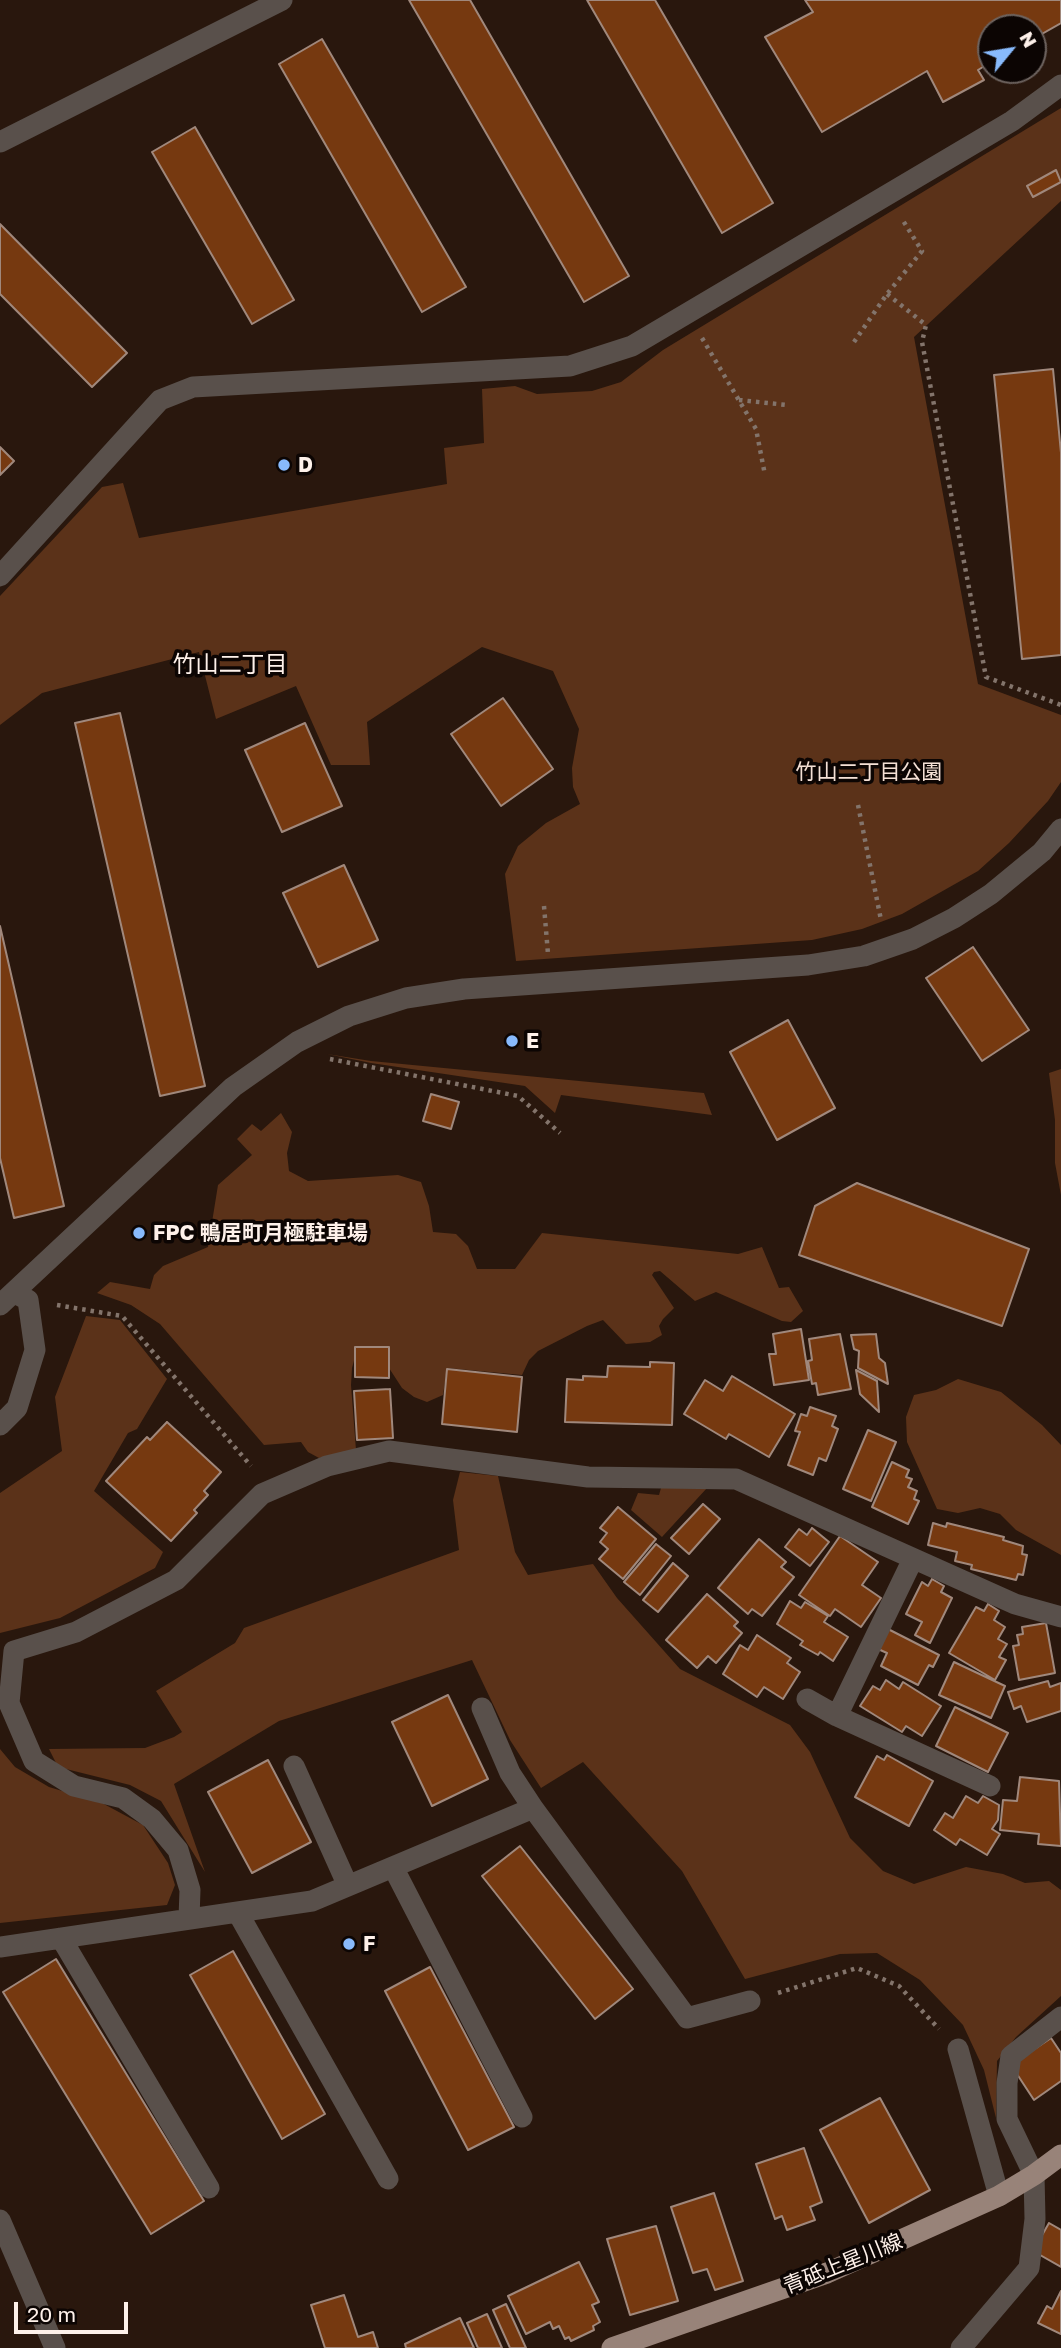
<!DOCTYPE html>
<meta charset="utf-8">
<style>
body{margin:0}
#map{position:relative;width:1061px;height:2348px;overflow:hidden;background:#29170d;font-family:"Golos Text",sans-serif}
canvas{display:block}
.north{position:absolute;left:977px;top:14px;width:70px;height:70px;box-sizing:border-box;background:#0c0503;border:2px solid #6d635f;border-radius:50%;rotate:60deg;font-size:19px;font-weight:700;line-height:28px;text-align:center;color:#fef1ea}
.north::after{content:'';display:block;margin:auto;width:24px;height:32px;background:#88bafc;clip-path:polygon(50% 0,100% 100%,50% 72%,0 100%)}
.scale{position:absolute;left:14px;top:2302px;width:114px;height:32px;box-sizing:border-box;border:4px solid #fef1ea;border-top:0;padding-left:9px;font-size:21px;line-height:24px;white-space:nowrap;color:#fef1ea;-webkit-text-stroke:5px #0c0503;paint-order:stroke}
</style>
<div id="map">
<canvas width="1061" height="2348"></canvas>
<div class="north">N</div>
<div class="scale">20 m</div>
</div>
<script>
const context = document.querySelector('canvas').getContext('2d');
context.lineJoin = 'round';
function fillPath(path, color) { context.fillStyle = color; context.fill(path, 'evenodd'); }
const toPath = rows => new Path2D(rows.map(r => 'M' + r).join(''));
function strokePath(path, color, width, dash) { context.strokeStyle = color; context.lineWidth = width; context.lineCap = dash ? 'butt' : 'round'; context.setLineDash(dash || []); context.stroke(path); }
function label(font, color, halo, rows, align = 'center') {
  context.font = font + ' "Golos Text","Noto Sans JP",sans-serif'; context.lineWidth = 7; context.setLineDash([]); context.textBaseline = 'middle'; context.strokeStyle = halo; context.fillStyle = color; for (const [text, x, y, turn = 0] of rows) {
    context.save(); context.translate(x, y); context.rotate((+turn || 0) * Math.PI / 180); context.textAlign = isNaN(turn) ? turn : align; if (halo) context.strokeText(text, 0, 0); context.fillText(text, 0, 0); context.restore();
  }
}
fillPath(toPath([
 [1061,108,1061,201,914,337,978,684,1061,715,1061,782,1048,801,1009,843,978,871,902,914,862,929,812,940,516,961,505,874,518,846,546,823,580,804,573,787,572,768,579,729,553,671,482,647,367,722,370,765,331,765,296,686,216,719,199,652,42,693,0,725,0,596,102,487,123,483,139,538,447,484,444,448,484,443,482,389,515,386,537,394,592,391,621,382,663,350],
 [327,1054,371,1061,704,1093,712,1115,561,1095,555,1113,525,1086,371,1063],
 [1061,1069,1061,1195,1055,1163,1055,1120,1049,1073],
 [281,1113,292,1132,287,1153,289,1171,308,1181,398,1175,421,1182,429,1206,433,1232,456,1234,468,1246,477,1269,515,1269,542,1233,738,1254,762,1247,779,1288,789,1287,803,1311,791,1322,782,1321,716,1292,695,1301,660,1271,654,1272,652,1275,674,1308,663,1319,659,1326,662,1335,650,1342,626,1344,603,1320,587,1326,538,1351,529,1360,522,1375,447,1368,443,1395,427,1402,414,1397,402,1388,376,1348,358,1346,352,1368,351,1385,356,1450,319,1458,308,1452,301,1442,264,1445,160,1324,131,1305,97,1293,110,1282,150,1289,154,1275,163,1266,208,1247,218,1185,252,1155,237,1139,252,1124,261,1131],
 [86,1316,120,1320,167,1379,137,1429,128,1433,94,1491,163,1552,155,1568,60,1618,0,1633,0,1493,62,1451,55,1397],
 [958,1379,1001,1392,1042,1425,1061,1445,1061,1555,1016,1530,1000,1514,980,1508,958,1513,937,1509,907,1442,906,1417,914,1395,936,1390],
 [460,1472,498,1476,515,1552,528,1575,593,1564,617,1598,680,1669,790,1725,810,1752,850,1838,883,1871,914,1884,966,1867,1003,1874,1025,1883,1049,1881,1061,1890,1061,1996,1016,2037,997,2061,996,2118,984,2070,963,2025,920,1980,877,1953,840,1954,745,1979,682,1871,583,1762,541,1788,510,1740,472,1660,279,1721,174,1784,205,1872,161,1801,130,1785,58,1767,49,1749,145,1748,174,1737,182,1732,156,1691,235,1643,244,1628,459,1550,453,1500],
 [661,1488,707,1488,662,1537,631,1510,638,1493,659,1495],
 [0,1749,15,1767,49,1787,102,1803,143,1825,168,1863,175,1885,167,1905,0,1923]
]), '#5b3219');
const building = toPath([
 [409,0,470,0,629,276,584,302,409,0],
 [587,0,655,0,773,203,722,233,587,0],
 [805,0,1061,0,1061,23,1033,39,1033,28,991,28,991,62,978,70,984,80,943,102,927,71,822,132,765,37,813,12,805,0],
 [322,39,466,287,422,312,279,64,322,39],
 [195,127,294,300,252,324,152,152,195,127],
 [1056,170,1061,182,1033,197,1027,186,1056,170],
 [0,224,127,353,92,387,0,294,0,224],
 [1053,369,1061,453,1061,655,1022,659,994,375,1053,369],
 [0,447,14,461,0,475,0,447],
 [503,698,553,769,501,806,451,734,503,698],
 [120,713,205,1086,160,1096,75,723,120,713],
 [305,723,342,806,282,832,245,750,305,723],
 [344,865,378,940,318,967,283,893,344,865],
 [0,926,64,1206,14,1218,0,1158,0,926],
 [973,947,1029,1030,982,1061,926,978,973,947],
 [788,1020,835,1108,777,1140,730,1052,788,1020],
 [431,1094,459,1102,451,1129,423,1121,431,1094],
 [857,1183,1029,1249,1002,1326,799,1255,815,1206,857,1183],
 [801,1329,809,1380,774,1385,769,1354,776,1354,773,1334,801,1329],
 [840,1334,851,1389,818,1395,816,1383,812,1384,808,1361,812,1360,809,1339,840,1334],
 [876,1334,879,1358,885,1363,888,1384,858,1368,859,1351,854,1349,851,1335,876,1334],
 [355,1347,389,1347,389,1378,355,1377,355,1347],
 [650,1362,674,1363,672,1425,565,1422,567,1379,583,1380,583,1376,607,1377,608,1366,650,1367,650,1362],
 [447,1369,522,1377,517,1432,442,1424,447,1369],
 [856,1370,877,1381,879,1412,860,1394,856,1370],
 [732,1376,795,1414,769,1457,729,1434,726,1439,684,1414,705,1380,723,1391,732,1376],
 [390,1389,393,1438,357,1440,354,1391,390,1389],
 [810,1407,836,1416,832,1426,838,1429,826,1461,819,1458,813,1475,788,1465,800,1432,795,1431,801,1414,807,1416,810,1407],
 [167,1422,221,1472,204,1491,208,1495,194,1510,197,1513,171,1541,106,1481,147,1437,150,1440,167,1422],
 [868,1430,896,1442,871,1501,843,1489,868,1430],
 [892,1462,909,1470,906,1477,912,1479,908,1487,917,1491,914,1499,919,1501,908,1524,872,1507,892,1462],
 [703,1504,720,1519,689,1554,671,1538,703,1504],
 [618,1507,656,1539,623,1579,599,1559,608,1549,600,1542,607,1533,600,1528,618,1507],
 [933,1523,946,1527,947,1523,1004,1537,1003,1540,1023,1546,1022,1554,1027,1555,1023,1575,1018,1574,1016,1580,971,1569,972,1565,955,1561,957,1552,928,1545,933,1523],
 [812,1528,829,1542,810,1566,785,1547,799,1529,807,1535,812,1528],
 [840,1536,878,1562,862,1585,881,1598,861,1627,835,1609,830,1616,799,1595,840,1536],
 [759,1539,786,1562,781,1567,794,1577,762,1616,752,1609,748,1614,718,1588,759,1539],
 [656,1544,671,1556,640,1595,624,1582,656,1544],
 [673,1563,688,1576,658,1612,643,1600,673,1563],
 [932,1579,944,1586,941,1592,952,1598,930,1643,915,1635,922,1622,906,1614,922,1582,928,1586,932,1579],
 [707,1594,738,1622,734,1626,742,1633,716,1663,708,1656,697,1668,666,1640,707,1594],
 [790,1601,801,1608,805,1602,828,1616,824,1622,848,1637,833,1661,820,1652,818,1655,800,1645,803,1641,777,1624,790,1601],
 [988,1604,999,1611,994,1620,1005,1627,998,1639,1007,1644,999,1657,1006,1660,995,1680,949,1653,976,1607,984,1611,988,1604],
 [1046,1623,1055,1673,1019,1680,1013,1646,1019,1645,1017,1635,1023,1634,1022,1627,1046,1623],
 [888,1629,939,1655,933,1667,929,1665,918,1685,881,1666,887,1653,878,1649,888,1629],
 [757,1635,791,1658,787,1663,800,1672,783,1699,764,1687,757,1697,723,1674,740,1645,748,1650,757,1635],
 [954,1662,1005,1686,991,1718,939,1695,954,1662],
 [886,1680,899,1689,903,1682,941,1706,922,1736,906,1726,902,1732,860,1706,873,1686,880,1690,886,1680],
 [1048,1681,1050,1687,1061,1683,1061,1711,1027,1722,1021,1706,1014,1709,1008,1692,1048,1681],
 [448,1695,488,1779,432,1806,392,1722,448,1695],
 [955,1707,1008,1733,988,1772,936,1746,955,1707],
 [887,1755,933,1781,909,1826,855,1797,877,1756,884,1760,887,1755],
 [268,1760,311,1842,252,1873,208,1792,268,1760],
 [1020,1777,1059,1781,1061,1846,1038,1844,1039,1834,1000,1830,1003,1800,1017,1801,1020,1777],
 [966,1796,978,1803,983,1796,999,1805,998,1820,992,1829,1000,1834,987,1855,960,1839,956,1845,934,1830,945,1813,953,1818,966,1796],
 [520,1846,633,1989,595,2019,482,1876,520,1846],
 [233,1951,325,2114,282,2139,190,1975,233,1951],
 [56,1959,204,2201,151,2234,3,1992,56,1959],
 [430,1967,514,2127,468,2150,385,1991,430,1967],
 [1051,2038,1061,2053,1061,2081,1034,2100,1011,2065,1051,2038],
 [880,2098,930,2190,869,2223,820,2130,880,2098],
 [804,2148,822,2202,810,2207,815,2220,787,2230,782,2216,775,2219,756,2164,804,2148],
 [714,2193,743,2281,715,2290,707,2269,693,2273,671,2207,714,2193],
 [1049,2223,1061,2230,1061,2267,1033,2251,1049,2223],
 [656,2226,678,2301,630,2315,607,2239,656,2226],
 [579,2262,599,2302,592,2305,600,2322,593,2326,594,2330,571,2341,569,2337,565,2339,559,2326,553,2329,550,2322,526,2334,508,2296,579,2262],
 [1061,2291,1061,2334,1038,2323,1047,2306,1052,2309,1061,2291],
 [344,2295,358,2337,373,2332,378,2348,325,2348,311,2305,344,2295],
 [506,2304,526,2348,510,2348,493,2310,506,2304],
 [487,2314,502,2348,478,2348,467,2323,487,2314],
 [460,2318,474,2348,406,2348,405,2344,460,2318]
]);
fillPath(building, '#763910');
strokePath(building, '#a0887c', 2);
strokePath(toPath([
 [887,294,926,325,922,342,986,677,1061,705],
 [702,338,756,429,765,475],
 [854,342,887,294,922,251,902,219],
 [739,400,787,405],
 [858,805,881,920],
 [544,906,548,954],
 [330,1059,518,1096,560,1133],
 [57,1305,122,1316,251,1466],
 [778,1993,857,1968,899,1986,939,2029]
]), '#83746b', 4.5, [3.5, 5]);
strokePath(toPath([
 [0,142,282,0],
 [0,576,160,400,193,387,570,366,632,346,1012,121,1061,85],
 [0,1305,233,1087,297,1042,349,1016,406,998,464,989,808,965,864,956,913,939,954,918,991,894,1042,852,1061,829],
 [0,1425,17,1408,35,1350,28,1300,15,1293],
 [807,1699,837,1716,990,1786],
 [482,1708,510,1773,533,1808],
 [837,1716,913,1559],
 [294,1766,348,1886],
 [393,1867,522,2117],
 [238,1913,388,2179],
 [189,1918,190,1890,178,1850,152,1819,123,1798,74,1786,34,1761,9,1703,14,1651,76,1632,176,1580,262,1494,327,1466,389,1451,588,1477,736,1479,1015,1604,1061,1617],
 [61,1938,209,2188],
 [0,1947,312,1901,533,1808,687,2018,750,2001],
 [958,2049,999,2196],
 [0,2220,55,2348],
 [961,2348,1029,2268,1035,2219,1034,2175,1007,2119,1007,2083,1011,2056,1061,2017]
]), '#59504b', 21);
strokePath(toPath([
 [612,2348,827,2273,999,2196,1034,2175,1061,2155]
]), '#988379', 21);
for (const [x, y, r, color] of [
 [284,465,7,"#88bafc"],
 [512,1041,7,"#88bafc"],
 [139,1233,7,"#88bafc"],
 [349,1944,7,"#88bafc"]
]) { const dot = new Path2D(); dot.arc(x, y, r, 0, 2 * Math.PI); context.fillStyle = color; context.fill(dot); strokePath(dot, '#0c0503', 2.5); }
label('bold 21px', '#fef1ea', '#0c0503', [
 ["D",298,465],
 ["E",526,1041],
 ["FPC 鴨居町月極駐車場",153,1233],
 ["F",363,1944]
], 'left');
label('21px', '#f4e0d5', '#0c0503', [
 ["竹山二丁目公園",869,772]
]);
label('21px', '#fef1ea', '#0c0503', [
 ["青砥上星川線",843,2264,-22]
]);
label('23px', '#fef1ea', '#0c0503', [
 ["竹山二丁目",230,665]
]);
</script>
